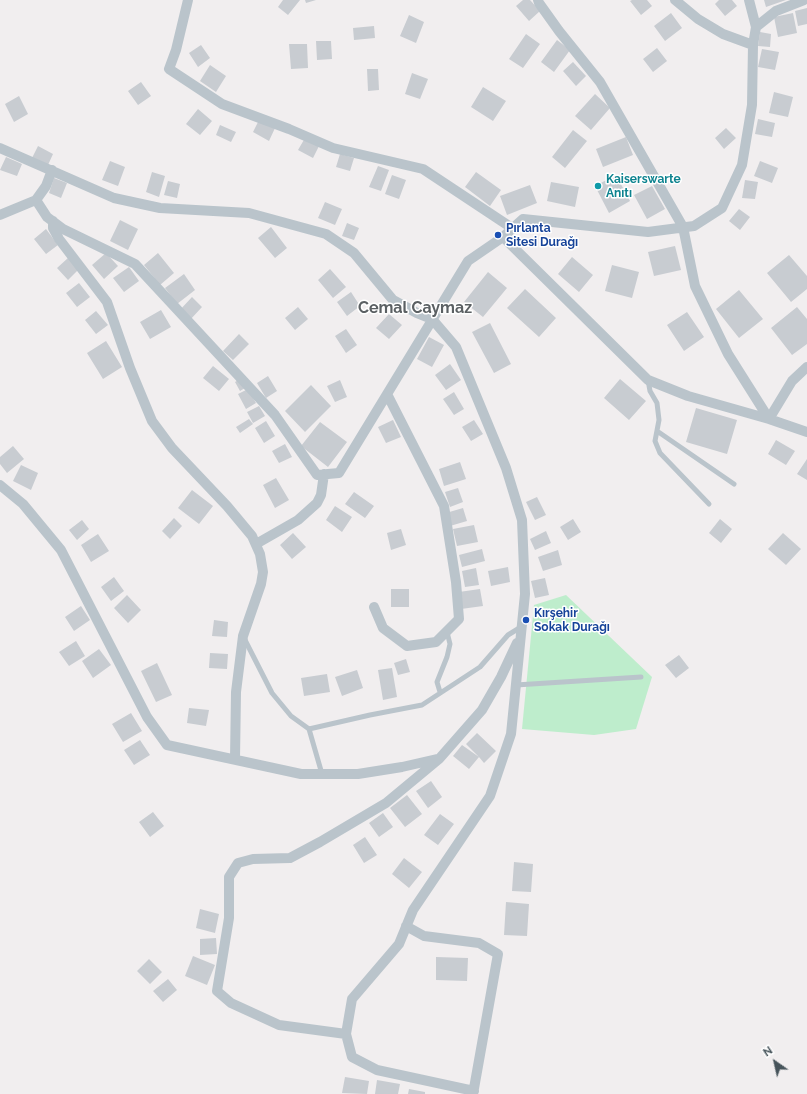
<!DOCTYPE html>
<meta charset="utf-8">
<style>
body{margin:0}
#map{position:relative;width:807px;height:1094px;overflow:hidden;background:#f1eeef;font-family:Raleway,sans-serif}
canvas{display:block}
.north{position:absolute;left:755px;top:1042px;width:40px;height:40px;-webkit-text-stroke:3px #fff;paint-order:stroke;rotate:326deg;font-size:11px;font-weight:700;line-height:16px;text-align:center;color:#47545b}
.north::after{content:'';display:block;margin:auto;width:14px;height:18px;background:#47545b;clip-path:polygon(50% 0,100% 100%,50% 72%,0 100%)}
</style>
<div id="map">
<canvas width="807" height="1094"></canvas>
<div class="north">N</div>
</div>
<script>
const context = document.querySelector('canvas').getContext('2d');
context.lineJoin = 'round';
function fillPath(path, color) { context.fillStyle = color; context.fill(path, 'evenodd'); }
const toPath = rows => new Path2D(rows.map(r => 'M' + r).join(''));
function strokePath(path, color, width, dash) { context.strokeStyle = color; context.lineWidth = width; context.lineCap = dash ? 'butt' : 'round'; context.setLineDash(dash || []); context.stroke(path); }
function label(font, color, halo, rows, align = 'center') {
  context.font = font + ' Raleway,sans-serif'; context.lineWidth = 3; context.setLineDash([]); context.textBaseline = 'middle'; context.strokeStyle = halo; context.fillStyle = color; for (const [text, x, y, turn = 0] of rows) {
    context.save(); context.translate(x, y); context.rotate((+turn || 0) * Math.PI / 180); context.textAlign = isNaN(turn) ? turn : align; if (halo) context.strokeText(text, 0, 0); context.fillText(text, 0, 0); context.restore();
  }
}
fillPath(toPath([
 [566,595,652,677,636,729,594,735,522,729,534,605]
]), '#beedcc');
fillPath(toPath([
 [283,0,300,0,288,15,278,7],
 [305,0,316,0,306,3],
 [523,0,530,0,540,11,529,21,516,6],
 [632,0,647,0,652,6,641,15,630,1],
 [719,0,732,0,737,6,725,16,715,4],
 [764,0,786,0,766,7],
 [807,8,807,24,798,26,795,11],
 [671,13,682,28,665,41,654,26],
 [793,13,797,33,778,37,774,17],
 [409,15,424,22,416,43,400,36],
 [374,26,375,38,354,40,353,28],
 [760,32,771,34,770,47,758,46],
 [526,34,540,44,523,68,509,59],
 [557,40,570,50,554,72,541,62],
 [316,41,331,41,332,59,317,60],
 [289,44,307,44,308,68,291,69],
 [201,45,210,58,198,67,189,53],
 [657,48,667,61,653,72,643,59],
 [762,49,779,52,775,70,758,67],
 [573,62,586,76,576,86,563,71],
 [210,65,226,76,216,92,200,81],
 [367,69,378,69,379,90,368,91],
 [412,73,428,79,420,99,405,94],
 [141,82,151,96,138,105,128,91],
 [483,87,506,101,493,121,471,107],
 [774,92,793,97,788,117,769,113],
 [595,94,610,108,591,130,575,116],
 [19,96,28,114,14,122,5,104],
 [198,109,212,121,200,135,186,124],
 [758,119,775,123,772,137,755,134],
 [259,120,275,128,269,141,253,132],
 [220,125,236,132,231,142,216,135],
 [726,128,736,138,724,149,715,138],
 [573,130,587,141,565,168,552,157],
 [626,137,633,155,603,167,596,149],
 [305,138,319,146,313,158,298,150],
 [38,146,53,154,48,165,32,158],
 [340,154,354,158,350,171,336,167],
 [6,157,22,164,17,176,0,170],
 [110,161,125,167,118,186,102,180],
 [760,161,778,168,772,183,754,176],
 [378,166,389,170,381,191,369,187],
 [152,172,165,176,159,197,146,192],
 [476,172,501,190,490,206,465,187],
 [392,175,406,180,399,199,385,194],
 [616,175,630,201,609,213,595,186],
 [54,178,67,183,61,198,49,193],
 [745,180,758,182,755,199,742,198],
 [168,181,180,184,177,198,164,195],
 [551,182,579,187,575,207,547,201],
 [530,185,537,203,507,215,500,196],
 [652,186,665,209,647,219,634,195],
 [325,202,342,209,335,225,318,218],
 [739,209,750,217,740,230,729,221],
 [120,220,138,229,128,250,110,241],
 [347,223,359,228,354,240,342,236],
 [271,227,287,248,275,258,258,238],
 [46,229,58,245,46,254,34,239],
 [675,246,681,270,654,276,648,252],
 [106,253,118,266,104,279,92,265],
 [158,253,174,273,160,285,144,265],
 [789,255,807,276,807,289,791,302,767,273],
 [572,257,593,275,579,292,558,274],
 [68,258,79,269,68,280,57,268],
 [612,265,639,272,632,298,605,291],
 [129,267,139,281,124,292,113,278],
 [330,269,346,287,333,298,318,280],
 [488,272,507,288,483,317,464,302],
 [184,274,195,290,177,304,165,288],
 [79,283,90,297,77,307,66,293],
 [525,289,556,318,539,337,507,308],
 [739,290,763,319,739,338,716,309],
 [351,292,360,306,347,316,337,302],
 [192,297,202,307,190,320,179,311],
 [298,307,308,319,295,330,285,318],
 [797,307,807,319,807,344,792,355,771,328],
 [161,310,171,327,150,339,140,322],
 [96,311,108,325,96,334,85,320],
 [687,312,704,337,684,351,667,325],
 [389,314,402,325,389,339,376,328],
 [490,323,511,364,494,373,472,332],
 [346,329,357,345,346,353,335,336],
 [239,334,249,344,233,360,223,351],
 [429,337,444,345,432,367,417,359],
 [106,341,122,367,103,379,87,353],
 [450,364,461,380,446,390,435,375],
 [213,366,229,379,219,391,203,378],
 [268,376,277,391,266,398,257,383],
 [240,379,245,388,240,391,235,382],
 [620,379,646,401,629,420,604,398],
 [340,380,347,397,335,402,327,386],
 [311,385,331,406,305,432,285,411],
 [248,389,256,403,246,409,238,394],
 [454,392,464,409,454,415,443,399],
 [259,406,265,416,253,423,247,412],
 [696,408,737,420,727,454,686,442],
 [249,419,253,424,240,433,236,427],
 [393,420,401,437,386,443,378,427],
 [474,420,483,434,471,441,462,427],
 [266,421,275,436,264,443,255,428],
 [320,422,347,442,328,467,301,446],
 [776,440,795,451,786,465,768,454],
 [285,444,292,457,279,463,272,451],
 [13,446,24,459,7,473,0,464,0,457],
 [807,459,807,480,797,474],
 [460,462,466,479,444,486,439,469],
 [21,465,38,473,31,490,13,481],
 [276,478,289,500,275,508,263,485],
 [458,488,463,502,450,507,445,492],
 [192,490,213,506,199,524,178,508],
 [354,492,374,506,365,518,345,504],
 [537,497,546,515,535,520,526,502],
 [335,506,352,517,342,532,326,520],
 [463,508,467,521,450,526,446,513],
 [174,518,182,526,170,539,162,531],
 [573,519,581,532,568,540,560,527],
 [720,519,732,529,721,543,709,533],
 [82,520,89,529,77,540,69,530],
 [474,525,478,542,457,546,453,529],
 [401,529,406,545,391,550,387,533],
 [546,531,551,543,535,550,530,539],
 [293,533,306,547,292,559,280,545],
 [783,533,801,549,786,565,768,549],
 [98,534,109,551,91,562,81,545],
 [482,549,485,561,462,567,459,555],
 [558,550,562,565,543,571,538,557],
 [508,567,510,582,491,586,488,571],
 [476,568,479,585,465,587,462,571],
 [114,577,124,591,111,601,101,587],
 [545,578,549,595,535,598,531,581],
 [391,589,409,589,409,607,391,607],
 [480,589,483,606,461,609,459,592],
 [127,595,141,610,128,623,114,608],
 [81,606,90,620,74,631,65,617],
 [214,620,228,622,227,637,212,636],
 [76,641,85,656,69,666,59,652],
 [99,649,111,665,93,678,82,661],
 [210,653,228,654,227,669,209,668],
 [679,655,689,668,676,678,665,665],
 [406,659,410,672,398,675,394,663],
 [157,663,172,695,156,702,141,671],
 [392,668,397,697,383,700,378,670],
 [357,670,363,688,342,696,335,677],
 [327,674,330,692,304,696,301,678],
 [189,708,209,710,206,726,187,723],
 [131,713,142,731,123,742,112,724],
 [477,733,496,751,484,763,479,757,469,769,453,756,462,745,479,757,466,744],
 [140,740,150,755,134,765,124,750],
 [431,781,442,797,428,808,416,791],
 [407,795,422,814,405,827,390,808],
 [153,812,164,826,150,837,139,822],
 [383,813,393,827,379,837,369,823],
 [440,814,454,824,438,845,424,835],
 [365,837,377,855,364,863,353,845],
 [404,858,422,872,409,888,392,874],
 [514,862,533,864,531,892,512,891],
 [506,902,529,904,527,936,504,935],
 [200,909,219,914,215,933,196,928],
 [216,938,217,954,200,955,200,939],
 [193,956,215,965,207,985,185,976],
 [436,957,468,958,467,981,436,980],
 [149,959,162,972,150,984,137,971],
 [168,979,177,990,163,1002,153,991],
 [345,1077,369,1081,367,1094,342,1093],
 [377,1080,400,1084,398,1094,375,1094],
 [409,1089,425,1092,425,1094,408,1094]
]), '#c8ccd1');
strokePath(toPath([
 [648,380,650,391,657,403,659,420,655,441,660,453,709,504],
 [657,431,734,484],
 [245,640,272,693,291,716,309,729,322,774],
 [516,685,641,677],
 [440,692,437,682,447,657,450,644,447,632],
 [309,729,370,715,422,705,480,667,508,635,521,627]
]), '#bac4cb', 5);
strokePath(toPath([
 [188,0,176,50,169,69,222,104,289,129,333,148,423,169,512,228],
 [538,0,539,3,559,31,600,82,683,227,695,286,728,354,769,419,807,432],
 [675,0,698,19,723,34,753,45],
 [749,0,756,27],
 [0,148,114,198,160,208,249,213,326,234,354,253,393,300,417,313,432,319,456,347,506,468,522,520,525,594,511,734,490,796,413,910,399,944,352,999,346,1034,352,1057,377,1070,474,1091],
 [36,200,47,217,63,229,135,264,275,415,317,475,339,473,468,261,503,237,523,219,648,232,694,226,722,208,742,165,752,105,753,45,756,27,776,11,804,0],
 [0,215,36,200,46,186,52,170],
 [53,221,53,228,59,239,107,302,130,368,152,421,172,448,227,506,252,536,260,554,263,572,261,584,243,636,236,692,235,759],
 [503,237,648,380,688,396,769,419,792,381,807,367],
 [0,485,23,504,61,550,147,717,167,745,301,774,358,774,402,767,437,759],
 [256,544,298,520,317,503,321,495,324,474],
 [374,607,383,628,407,646,436,642,459,619,456,582,444,506,387,394],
 [406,926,424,936,479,943,498,954,473,1094],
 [346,1034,279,1025,231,1003,217,991,229,918,229,877,238,863,253,859,290,858,320,842,386,803,439,759,482,710,501,677,517,643]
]), '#bac4cb', 10);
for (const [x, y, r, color] of [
 [598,186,4,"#0f9aa8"],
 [498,235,4,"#1a4fb4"],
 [526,620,4,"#1a4fb4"]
]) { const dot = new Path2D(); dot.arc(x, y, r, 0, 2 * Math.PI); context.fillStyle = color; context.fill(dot); strokePath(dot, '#fff', 1.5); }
label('bold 12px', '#0d838f', '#fff', [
 ["Kaiserswarte",606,179],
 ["Anıtı",606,193]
], 'left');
label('bold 12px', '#164399', '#fff', [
 ["Pırlanta",506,228],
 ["Sitesi Durağı",506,242],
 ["Kırşehir",534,613],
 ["Sokak Durağı",534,627]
], 'left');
label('bold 16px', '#5b6063', '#fff', [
 ["Cemal Caymaz",415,308]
]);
</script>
